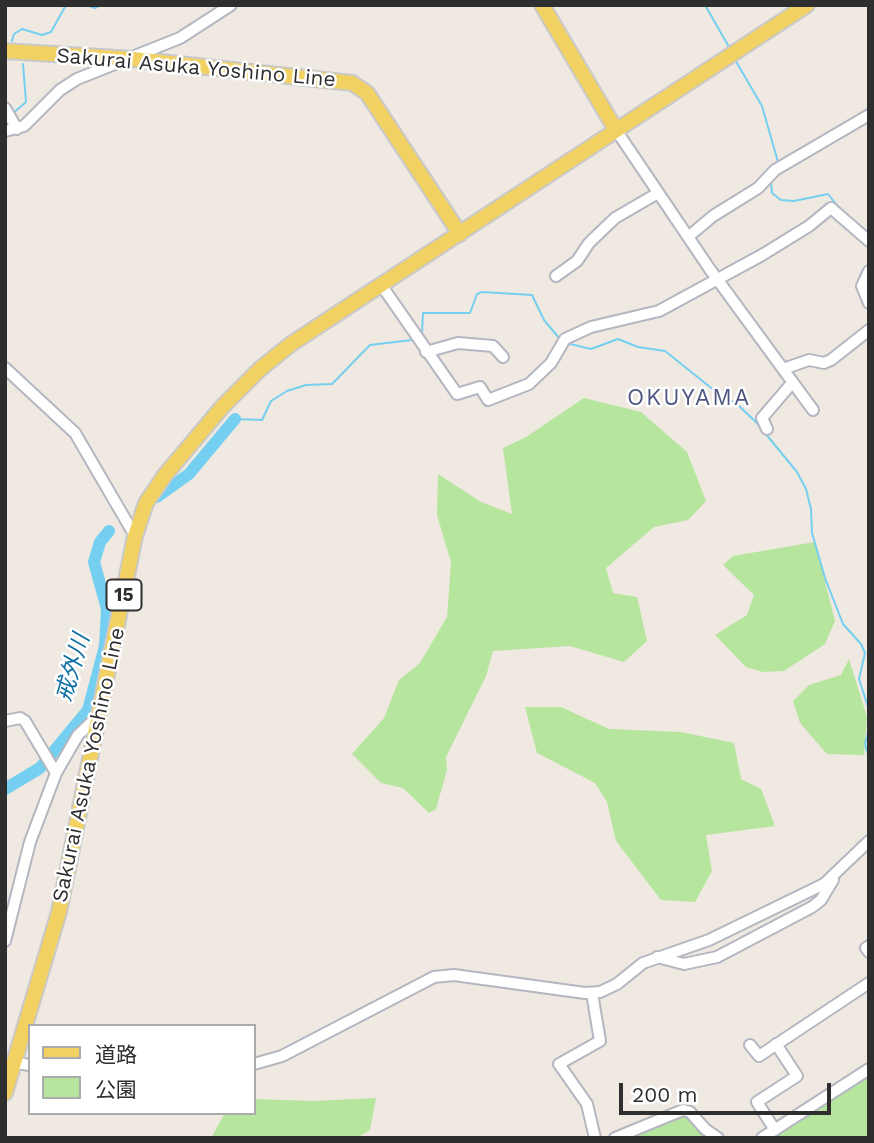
<!DOCTYPE html>
<meta charset="utf-8">
<style>
body{margin:0}
#map{position:relative;width:874px;height:1143px;overflow:hidden;background:#efe9e1;font-family:"Work Sans","Noto Sans JP",sans-serif}
canvas{display:block}
.frame{position:absolute;inset:0;border:7px solid #2e2e2e;pointer-events:none}
.legend{position:absolute;left:28px;top:1024px;width:228px;height:91px;box-sizing:border-box;background:#fff;border:2px solid #ababab;margin:0;padding:9px 12px;list-style:none;font-size:21px;color:#2e2e2e}
.legend li{display:flex;align-items:center;gap:14px;height:35px}
.legend b{width:35px;border:2px solid #ababab}
.scale{position:absolute;left:619px;top:1083px;width:212px;height:32px;box-sizing:border-box;border:4px solid #2e2e2e;border-top:0;padding-left:9px;font-size:21px;line-height:24px;white-space:nowrap;color:#2e2e2e;-webkit-text-stroke:5px #fff;paint-order:stroke}
</style>
<div id="map">
<canvas width="874" height="1143"></canvas>
<div class="frame"></div>
<ul class="legend">
<li><b style="height:9px;background:#f2d163"></b>道路</li>
<li><b style="height:19px;background:#b6e59e"></b>公園</li>
</ul>
<div class="scale">200 m</div>
</div>
<script>
const context = document.querySelector('canvas').getContext('2d');
context.lineJoin = 'round';
function fillPath(path, color) { context.fillStyle = color; context.fill(path, 'evenodd'); }
const toPath = rows => new Path2D(rows.map(r => 'M' + r).join(''));
function strokePath(path, color, width, dash) { context.strokeStyle = color; context.lineWidth = width; context.lineCap = dash ? 'butt' : 'round'; context.setLineDash(dash || []); context.stroke(path); }
function label(font, color, halo, rows, align = 'center') {
  context.font = font + ' "Work Sans","Noto Sans JP",sans-serif'; context.lineWidth = 5; context.setLineDash([]); context.textBaseline = 'middle'; context.strokeStyle = halo; context.fillStyle = color; for (const [text, x, y, turn = 0] of rows) {
    context.save(); context.translate(x, y); context.rotate((+turn || 0) * Math.PI / 180); context.textAlign = isNaN(turn) ? turn : align; if (halo) context.strokeText(text, 0, 0); context.fillText(text, 0, 0); context.restore();
  }
}
fillPath(toPath([
 [584,398,641,412,687,452,706,501,688,520,654,527,606,568,613,593,637,597,647,641,624,662,570,646,493,651,486,676,446,757,447,770,436,809,429,813,403,788,381,783,352,754,384,718,399,680,420,663,447,617,451,562,437,515,438,474,481,502,512,514,503,448,526,437],
 [815,542,835,621,825,644,784,671,763,672,746,667,715,635,747,615,754,595,723,565,733,556],
 [849,659,867,717,864,755,827,754,800,723,793,701,809,685,841,675],
 [525,707,561,707,609,729,681,732,734,743,741,779,761,789,775,826,706,835,712,871,695,902,661,900,616,841,607,802,595,783,537,753],
 [869,1074,869,1138,765,1138],
 [376,1098,370,1130,357,1138,211,1138,225,1113,254,1113,254,1099,314,1101],
 [688,1116,710,1138,626,1138,669,1117]
]), '#b6e59e');
strokePath(toPath([
 [86,5,95,8,101,5],
 [705,5,729,47],
 [12,41,14,34,22,29,42,35,51,32,66,5],
 [734,58,762,106,778,162],
 [12,114,26,102,23,64],
 [771,181,772,193,781,200,794,201,828,194,840,209],
 [422,333,423,313,470,313,477,294,482,292,532,295,544,320,559,338],
 [566,343,591,349,618,339,638,347,665,351,710,387,737,404,760,426],
 [235,419,262,420,271,401,287,391,306,385,332,384,370,345,412,340],
 [765,433,797,472,806,489,811,509,812,533,825,578,843,624,861,644,865,653,859,679,869,710],
 [869,729,865,744,869,758]
]), '#75cff0', 2);
strokePath(toPath([
 [157,497,189,474,235,419],
 [5,789,40,768,88,710,105,646,107,609,94,562,100,542,109,531]
]), '#75cff0', 12);
const minor = toPath([
 [5,108,17,129],
 [616,130,709,268,813,410],
 [5,131,24,126,60,90,77,79,180,38,231,5],
 [688,237,713,216,758,188,775,170,869,115],
 [869,271,862,286,869,303],
 [556,276,577,261,589,243,615,218,658,193],
 [382,286,457,394,480,387,488,400,529,384,551,363,565,339,591,327,659,311,762,255,809,226,831,208,869,241],
 [426,352,458,343,493,346,503,357],
 [5,368,75,433,135,536],
 [783,369,809,360,824,363,831,360,869,330],
 [767,429,762,418,792,383],
 [5,721,20,718,25,721,56,773],
 [5,941,30,842,56,773,78,735,99,715],
 [869,946,866,948,869,952],
 [657,957,684,964,717,957,812,907,821,900,833,880],
 [592,993,600,1041,559,1064,587,1104,595,1138],
 [750,1045,759,1056,869,983],
 [16,1063,30,1065],
 [254,1064,282,1056,434,977,454,975,585,993,600,992,617,984,643,963,709,940,824,884,869,841],
 [775,1130,757,1102,797,1076,776,1044],
 [615,1138,683,1110,690,1112,705,1129,718,1138],
 [762,1138,869,1069]
]);
const major = toPath([
 [542,5,616,130],
 [5,51,133,59,352,83,367,93,460,234],
 [5,1093,59,912,135,536,146,503,165,475,223,406,260,369,291,344,807,5]
]);
strokePath(minor, '#b4b7c1', 14);
strokePath(major, '#c9c9c9', 18);
strokePath(minor, '#fff', 10);
strokePath(major, '#f2d163', 14);
for (const [x, y, w] of [
 [124,595,35]
]) { const box = new Path2D(); box.roundRect(x - w / 2, y - 15.5, w, 31, 5); context.fillStyle = '#fff'; context.fill(box); strokePath(box, '#2e2e2e', 2); }
label('bold 19px', '#2e2e2e', null, [
 ["15",124,595]
]);
label('21px', '#2e2e2e', '#fff', [
 ["Sakurai Asuka Yoshino Line",196,68,5],
 ["Sakurai Asuka Yoshino Line",89,765,-78]
]);
context.letterSpacing = '2px';
label('23px', '#4d5680', '#fff', [
 ["OKUYAMA",689,398]
]);
context.letterSpacing = '0px';
label('italic 23px', '#0d6fa3', '#fff', [
 ["戒外川",73,668,-74]
]);
</script>
